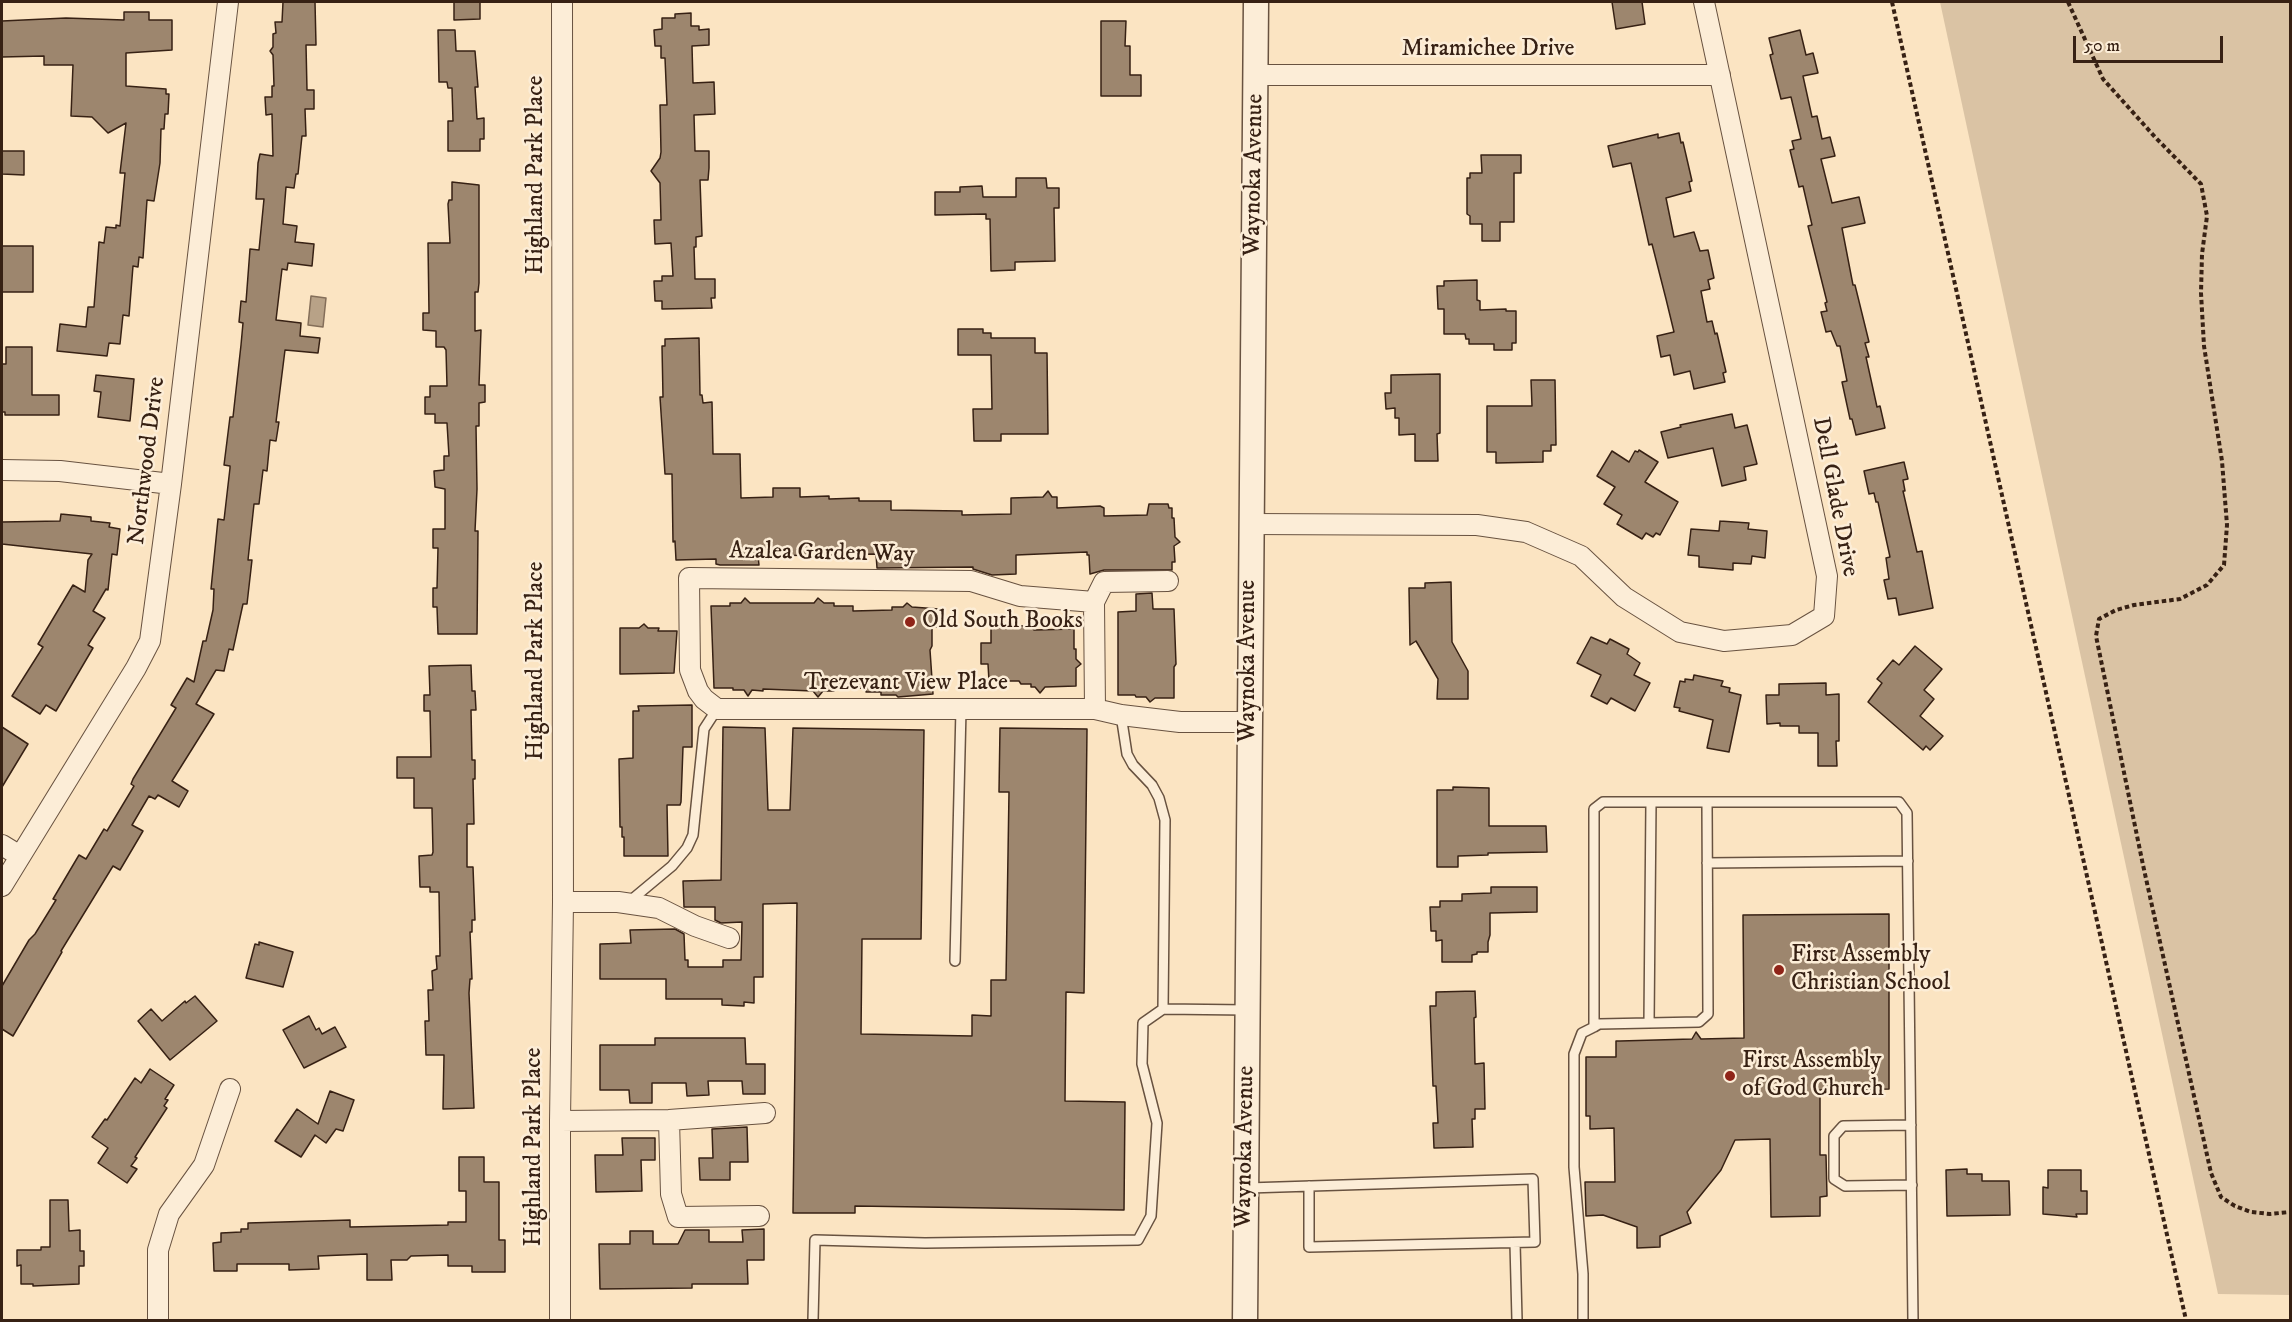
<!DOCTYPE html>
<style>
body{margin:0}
#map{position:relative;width:2292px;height:1322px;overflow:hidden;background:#fbe4c2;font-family:"IM FELL DW Pica",serif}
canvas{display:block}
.frame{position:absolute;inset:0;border:3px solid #372114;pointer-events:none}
.scale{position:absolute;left:2073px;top:36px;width:150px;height:27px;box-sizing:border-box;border:3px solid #372114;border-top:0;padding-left:8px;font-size:18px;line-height:21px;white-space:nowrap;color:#372114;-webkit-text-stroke:4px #fcedd7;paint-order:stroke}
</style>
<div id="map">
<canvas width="2292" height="1322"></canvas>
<div class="frame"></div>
<div class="scale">50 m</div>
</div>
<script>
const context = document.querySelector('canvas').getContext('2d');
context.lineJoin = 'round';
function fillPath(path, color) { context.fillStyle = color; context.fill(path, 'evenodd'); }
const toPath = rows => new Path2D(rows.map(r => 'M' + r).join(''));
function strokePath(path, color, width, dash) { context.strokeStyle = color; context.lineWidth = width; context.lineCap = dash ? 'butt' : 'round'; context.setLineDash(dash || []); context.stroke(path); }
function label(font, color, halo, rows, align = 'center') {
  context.font = font + ' "IM FELL DW Pica",serif'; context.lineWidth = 5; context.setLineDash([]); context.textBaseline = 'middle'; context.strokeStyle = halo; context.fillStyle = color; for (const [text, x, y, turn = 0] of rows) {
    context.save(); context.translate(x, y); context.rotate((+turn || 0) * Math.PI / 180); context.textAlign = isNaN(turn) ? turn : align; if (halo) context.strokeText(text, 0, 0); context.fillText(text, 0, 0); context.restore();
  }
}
fillPath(toPath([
 [1940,2,2290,2,2290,1295,2218,1294]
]), '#dac3a4');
const water = toPath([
 [311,296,326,298,323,327,308,325,311,296]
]);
fillPath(water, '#b8a287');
strokePath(water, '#846e59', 1.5);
const building = toPath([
 [283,2,315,2,316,45,306,45,307,90,314,90,314,109,305,109,306,136,302,136,298,174,296,174,294,188,286,187,283,224,297,226,295,242,314,244,312,266,288,263,287,270,282,269,276,320,301,323,300,336,320,338,318,353,285,350,276,422,279,422,276,441,270,440,267,471,263,470,259,504,254,504,248,560,252,560,247,604,243,604,233,650,229,649,224,671,216,670,196,704,214,714,172,781,188,791,179,807,158,795,155,799,149,796,132,825,143,831,120,870,113,866,61,951,62,952,13,1036,2,1029,2,986,29,940,35,934,56,900,53,899,79,855,86,859,104,829,107,831,134,786,131,784,133,779,176,708,171,705,187,678,194,682,203,641,206,641,213,610,214,589,211,589,218,519,224,520,230,468,230,466,224,465,230,417,233,417,241,345,243,323,239,322,241,301,246,302,250,249,259,250,264,199,256,199,258,163,260,154,273,156,272,114,266,115,265,97,272,97,272,86,274,86,273,55,270,51,273,47,273,34,276,33,275,22,282,22,283,2],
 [454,2,480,2,480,19,454,20,454,2],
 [1612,2,1642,2,1645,24,1616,29,1612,2],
 [124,12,149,12,149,20,172,20,172,50,126,53,126,86,166,89,166,94,169,94,168,114,165,114,164,129,161,129,160,163,154,201,147,200,143,258,139,257,138,267,133,266,129,316,123,315,120,344,109,343,107,356,57,351,60,324,86,327,88,307,94,307,99,242,104,243,106,227,116,228,116,225,120,226,125,173,120,173,126,123,108,133,92,117,71,116,73,65,44,65,44,56,2,57,2,21,66,18,124,20,124,12],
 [691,13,691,26,699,26,699,30,709,29,709,45,692,46,693,83,714,82,715,114,694,115,695,151,709,151,709,168,708,180,700,180,702,236,696,237,696,247,694,247,695,279,715,279,715,298,711,298,712,308,662,309,662,301,655,301,654,281,662,281,662,276,673,276,671,243,655,244,654,220,661,220,660,183,651,171,660,158,661,152,660,105,667,105,665,58,661,58,661,46,655,46,654,30,662,29,662,18,675,18,675,14,691,13],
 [1101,21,1126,21,1125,46,1130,46,1130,75,1141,75,1141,96,1101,96,1101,21],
 [438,30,455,30,456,51,475,51,478,87,475,87,477,119,484,118,484,139,480,139,480,151,448,151,448,121,453,121,452,88,448,88,447,82,439,82,438,30],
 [1800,30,1806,55,1813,53,1818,73,1803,76,1812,117,1817,116,1822,139,1830,137,1835,156,1821,159,1832,203,1859,197,1865,223,1842,228,1853,285,1855,285,1869,342,1865,343,1869,357,1866,357,1877,407,1880,406,1885,428,1856,435,1852,419,1850,419,1842,382,1847,381,1840,346,1837,346,1831,331,1826,332,1821,312,1827,311,1825,303,1827,302,1808,226,1812,225,1803,186,1799,187,1790,150,1794,149,1792,141,1801,139,1791,97,1781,99,1770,55,1773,54,1769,38,1800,30],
 [1679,133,1681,143,1683,142,1692,181,1689,182,1691,191,1666,198,1674,237,1694,232,1700,251,1708,250,1714,278,1708,280,1710,289,1701,291,1707,322,1712,321,1715,334,1717,333,1726,372,1723,373,1725,382,1694,389,1690,371,1674,375,1670,355,1661,357,1657,336,1674,332,1666,299,1652,244,1649,245,1631,163,1613,167,1608,146,1658,134,1658,138,1679,133],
 [2,151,24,151,24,175,2,174,2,151],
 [1481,155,1521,155,1521,173,1514,173,1514,222,1500,222,1500,241,1482,241,1482,224,1470,224,1470,216,1467,214,1467,178,1470,178,1470,173,1482,173,1481,155],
 [1016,178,1046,178,1047,188,1059,188,1059,208,1054,208,1055,261,1015,262,1015,270,991,271,990,219,986,219,986,214,935,215,935,192,960,192,960,187,982,186,983,197,1016,197,1016,178],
 [452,182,479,185,479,283,478,292,475,292,475,331,481,330,479,385,485,385,485,402,479,403,479,426,476,426,477,489,475,531,478,531,477,634,438,634,437,607,433,607,433,588,437,588,438,548,433,548,433,529,445,529,445,489,435,487,434,471,444,470,444,456,449,456,447,423,435,423,435,414,425,414,425,397,430,397,430,386,447,386,446,350,444,347,436,347,436,331,423,330,423,313,429,313,428,243,450,243,448,204,449,200,452,200,452,182],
 [2,246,33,246,33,292,2,292,2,246],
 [1477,280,1477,300,1480,301,1480,310,1506,309,1506,311,1516,311,1516,343,1512,343,1512,350,1494,350,1494,344,1469,344,1469,339,1466,339,1465,334,1444,334,1444,309,1438,309,1437,286,1444,286,1444,281,1477,280],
 [958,329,983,329,983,333,991,333,991,338,1035,338,1035,353,1047,353,1048,434,1001,434,1001,441,974,441,973,409,992,409,991,355,958,355,958,329],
 [699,338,700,395,702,395,703,403,712,402,713,454,740,454,741,498,773,497,773,488,800,488,800,497,829,496,829,499,859,498,859,501,891,501,891,510,962,511,962,515,1011,514,1011,498,1043,497,1048,491,1052,497,1057,497,1057,508,1100,506,1104,508,1104,516,1147,515,1149,504,1168,504,1169,508,1172,508,1172,518,1174,518,1175,537,1180,542,1174,546,1175,562,1172,562,1172,570,1104,570,1090,574,1089,555,1087,555,1087,552,1016,555,1016,574,992,575,973,569,973,567,877,568,876,554,758,556,759,565,720,565,716,564,716,559,676,560,675,541,673,542,672,474,665,474,660,397,663,397,662,346,665,346,665,339,699,338],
 [6,347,32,347,32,395,59,395,59,415,5,415,5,412,2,412,2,364,6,364,6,347],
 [1440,374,1440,433,1437,434,1438,461,1415,461,1415,434,1399,435,1399,418,1395,418,1395,408,1386,409,1385,393,1391,393,1391,375,1440,374],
 [96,375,134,379,130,421,98,417,101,392,94,391,96,375],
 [1531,380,1555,380,1556,445,1551,445,1551,451,1543,451,1543,462,1496,463,1496,452,1487,452,1487,406,1532,406,1531,380],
 [1732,414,1735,428,1747,425,1757,464,1744,467,1746,480,1722,486,1713,448,1668,458,1661,432,1681,427,1680,425,1732,414],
 [1639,450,1658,462,1645,482,1678,502,1660,535,1656,533,1653,537,1646,533,1642,539,1617,524,1622,515,1604,504,1615,487,1597,476,1612,451,1629,462,1635,451,1638,452,1639,450],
 [1904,462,1908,479,1903,480,1905,491,1903,491,1917,552,1922,551,1933,608,1899,615,1896,598,1888,599,1884,580,1889,579,1886,558,1890,557,1878,502,1876,502,1874,493,1869,494,1864,471,1904,462],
 [61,514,91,517,91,521,110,523,109,527,120,529,117,555,112,554,108,590,106,589,93,611,105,618,88,645,93,648,56,711,46,705,40,714,12,696,43,647,38,644,73,585,85,592,88,560,92,554,2,544,2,522,60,521,61,514],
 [1720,521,1749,523,1748,529,1767,531,1765,558,1752,556,1751,564,1733,563,1733,570,1699,567,1699,556,1688,555,1691,529,1719,531,1720,521],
 [1451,582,1452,642,1468,671,1468,699,1437,699,1438,679,1416,641,1410,645,1409,588,1425,588,1425,583,1451,582],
 [1152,593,1153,609,1174,609,1176,664,1174,667,1174,698,1155,698,1150,702,1146,697,1136,697,1135,695,1118,695,1118,612,1136,611,1136,594,1152,593],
 [745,598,750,603,814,603,818,598,824,603,834,603,834,606,853,606,853,611,892,610,892,607,903,607,907,603,912,607,939,609,939,627,932,627,932,646,930,650,933,694,898,697,896,695,881,695,881,692,866,692,866,688,834,689,834,691,823,691,818,697,813,691,763,689,763,691,752,690,748,696,744,690,733,690,733,688,714,688,711,606,730,606,730,603,741,603,745,598],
 [644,624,648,628,659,628,658,631,677,631,674,673,620,674,620,628,639,628,644,624],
 [1015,624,1015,626,1030,626,1034,630,1074,629,1074,649,1076,649,1076,659,1081,664,1076,668,1076,686,1045,687,1040,693,1035,687,1031,687,1031,684,1021,684,1019,681,989,681,988,664,981,664,981,643,991,643,991,625,1015,624],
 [1591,637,1607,644,1610,639,1629,649,1627,654,1640,663,1634,675,1650,683,1635,711,1611,698,1607,704,1591,696,1601,675,1577,663,1591,637],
 [1915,646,1942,669,1924,690,1934,699,1920,716,1943,736,1930,750,1926,746,1923,750,1868,702,1882,683,1877,679,1893,660,1899,665,1915,646],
 [471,665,472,691,475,691,476,710,471,710,472,760,475,760,475,779,473,779,474,824,467,824,467,867,473,867,475,920,472,920,472,932,470,932,472,979,470,979,469,993,474,1108,443,1109,444,1055,426,1055,425,1021,429,1021,428,990,433,990,432,971,437,969,436,956,440,956,439,892,430,892,430,887,420,887,419,856,432,855,433,852,432,808,414,808,414,778,397,778,397,757,431,757,430,711,424,711,424,695,430,695,429,666,471,665],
 [1694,675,1723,681,1721,686,1730,688,1729,692,1741,695,1729,752,1707,748,1713,720,1679,711,1680,708,1674,707,1680,681,1685,682,1685,679,1693,680,1694,675],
 [1826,683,1826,695,1839,694,1839,741,1836,741,1837,766,1818,766,1818,733,1799,733,1799,726,1780,726,1780,723,1767,724,1766,695,1779,695,1779,684,1826,683],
 [692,705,692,747,683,747,681,802,680,805,667,805,668,856,624,856,624,837,622,837,622,827,620,827,619,759,633,758,633,711,639,711,638,706,692,705],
 [2,727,28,744,2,787,2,727],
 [723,727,765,728,768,810,790,810,793,728,924,730,921,939,862,939,861,1034,972,1036,972,1015,991,1016,991,980,1006,980,1009,792,999,792,1000,728,1087,729,1084,993,1066,992,1065,1101,1125,1102,1124,1210,855,1206,855,1213,793,1213,797,903,763,904,763,977,754,977,754,1003,744,1002,744,1006,722,1005,722,999,666,999,666,979,600,979,600,944,631,943,630,930,675,929,684,934,685,960,688,960,688,967,723,967,723,960,741,960,742,922,721,923,715,920,715,907,684,907,683,881,721,880,723,727],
 [1453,787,1489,788,1489,826,1546,826,1547,852,1488,853,1488,855,1458,856,1458,867,1437,867,1437,790,1453,790,1453,787],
 [1491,887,1537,887,1537,912,1490,913,1490,935,1488,942,1488,952,1477,952,1477,954,1472,955,1472,962,1442,962,1442,940,1436,941,1436,931,1431,931,1430,907,1440,907,1440,901,1462,901,1462,894,1491,893,1491,887],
 [1889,914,1889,1089,1820,1090,1820,1155,1826,1155,1827,1196,1820,1197,1820,1216,1771,1217,1770,1139,1735,1140,1721,1170,1687,1212,1691,1223,1660,1236,1660,1247,1637,1248,1637,1227,1603,1215,1586,1216,1585,1182,1615,1182,1614,1128,1590,1129,1590,1116,1586,1116,1586,1057,1616,1057,1616,1041,1620,1041,1692,1039,1696,1032,1701,1039,1744,1038,1743,915,1889,914],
 [259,942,293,952,283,987,246,978,255,944,259,945,259,942],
 [1475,991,1476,1017,1474,1018,1475,1064,1484,1063,1485,1109,1475,1109,1475,1119,1472,1119,1473,1147,1434,1148,1433,1123,1438,1123,1436,1086,1433,1086,1430,1006,1436,1006,1436,992,1475,991],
 [195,996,217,1021,170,1060,138,1021,151,1009,162,1021,185,1001,186,1003,195,996],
 [309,1016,316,1030,319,1028,322,1034,335,1027,346,1047,304,1068,283,1030,309,1016],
 [655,1038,745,1038,746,1064,765,1064,765,1094,743,1094,742,1081,708,1081,709,1095,687,1096,686,1083,652,1083,652,1103,630,1103,629,1090,600,1090,600,1045,655,1045,655,1038],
 [150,1069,174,1085,165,1099,168,1100,164,1106,167,1108,135,1157,137,1158,131,1166,137,1169,127,1183,98,1163,108,1148,92,1137,105,1119,107,1120,135,1078,141,1083,150,1069],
 [330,1091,354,1100,343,1131,336,1129,326,1143,315,1135,301,1157,275,1141,297,1109,318,1124,330,1091],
 [747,1127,748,1162,730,1162,730,1180,700,1180,699,1158,713,1158,712,1129,747,1127],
 [622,1138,655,1138,655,1160,641,1160,642,1191,596,1192,595,1155,623,1155,622,1138],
 [459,1157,484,1157,484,1182,499,1182,499,1240,505,1240,505,1272,472,1272,472,1266,448,1266,448,1255,411,1256,407,1260,391,1260,392,1280,367,1280,367,1254,318,1256,319,1269,289,1270,289,1264,237,1264,237,1271,214,1271,213,1243,221,1242,221,1233,241,1232,241,1229,248,1229,248,1223,350,1220,350,1227,448,1225,448,1222,466,1222,466,1191,459,1191,459,1157],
 [1967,1169,1967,1174,1982,1174,1982,1181,2009,1181,2010,1215,1947,1216,1946,1170,1967,1169],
 [2048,1170,2081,1170,2081,1191,2087,1191,2087,1214,2076,1214,2077,1217,2043,1214,2043,1187,2048,1188,2048,1170],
 [50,1200,68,1200,69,1231,80,1230,80,1251,84,1251,84,1266,79,1266,79,1284,33,1286,33,1284,21,1284,21,1265,17,1266,17,1250,41,1250,41,1247,50,1247,50,1200],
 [764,1229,764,1260,747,1260,748,1284,692,1284,692,1288,600,1289,599,1244,630,1244,630,1231,653,1231,653,1244,678,1244,685,1230,709,1230,709,1242,743,1242,742,1230,764,1229]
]);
fillPath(building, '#9d866e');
strokePath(building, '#372114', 1.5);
const service = toPath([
 [1121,715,1127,754,1133,765,1152,785,1159,798,1165,820,1163,1009],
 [1707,802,1899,802,1907,813,1913,1320],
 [1707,863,1908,861],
 [630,901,672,866,687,848,693,835,704,729,717,709],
 [955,961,961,709],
 [1649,1023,1651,802],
 [1911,1125,1843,1126,1834,1136,1834,1179,1845,1186,1912,1185],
 [1248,1188,1533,1179,1535,1242,1309,1247,1309,1186],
 [1515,1243,1517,1320],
 [813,1320,815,1240,925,1243,1138,1240,1151,1216,1157,1123,1142,1064,1143,1023,1163,1009,1248,1010],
 [1583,1320,1583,1274,1574,1167,1574,1054,1582,1033,1594,1027,1599,1024,1699,1022,1708,1014,1707,802,1603,802,1594,809,1594,1027]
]);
const minor = toPath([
 [1256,75,1720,75],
 [2,470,60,471,171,484],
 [1250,524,1477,525,1526,532,1581,556,1624,597,1680,632,1724,641,1792,635,1824,616,1827,576,1704,2],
 [1094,602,1095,709,1121,715,1180,722,1249,722],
 [1095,709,717,709,704,699,698,691,690,670,689,578,971,581,1020,596,1094,602,1104,582,1168,581],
 [2,845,20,856],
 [2,886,136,668,150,641,171,484,228,2],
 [563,902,618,902,659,908,695,926,729,938],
 [669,1120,671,1194,678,1217,759,1216],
 [560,1121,669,1120,765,1113],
 [158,1320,158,1250,169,1214,204,1165,230,1089],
 [560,1320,560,1121,563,902,562,2]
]);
const tertiary = toPath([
 [1245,1320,1256,2]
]);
strokePath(service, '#685240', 12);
strokePath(minor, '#685240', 22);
strokePath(tertiary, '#685240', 27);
strokePath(toPath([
 [1892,2,2186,1320],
 [2068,2,2103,79,2155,137,2201,184,2207,216,2202,254,2201,293,2204,346,2222,461,2227,525,2224,565,2207,585,2180,599,2134,605,2116,610,2099,619,2096,636,2143,865,2211,1173,2221,1197,2235,1206,2251,1212,2270,1214,2290,1212]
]), '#372114', 4, [4.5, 3]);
strokePath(service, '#fcedd7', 9);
strokePath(minor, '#fcedd7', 20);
strokePath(tertiary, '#fcedd7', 24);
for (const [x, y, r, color] of [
 [910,622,6,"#8f2418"],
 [1779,970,6,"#8f2418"],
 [1730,1076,6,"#8f2418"]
]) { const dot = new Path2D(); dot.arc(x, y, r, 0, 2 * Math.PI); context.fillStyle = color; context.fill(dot); strokePath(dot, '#fcedd7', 2); }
label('24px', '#372114', '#fcedd7', [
 ["Miramichee Drive",1488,50],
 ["Highland Park Place",537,175,-90],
 ["Waynoka Avenue",1255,175,-89],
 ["Northwood Drive",148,461,-83],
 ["Dell Glade Drive",1834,497,79],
 ["Azalea Garden Way",822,554,1],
 ["Highland Park Place",537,661,-90],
 ["Waynoka Avenue",1249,661,-90],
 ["Trezevant View Place",906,684],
 ["Highland Park Place",535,1147,-90],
 ["Waynoka Avenue",1246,1147,-89]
]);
label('24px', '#372114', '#fcedd7', [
 ["Old South Books",922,622],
 ["First Assembly",1791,956],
 ["Christian School",1791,984],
 ["First Assembly",1742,1062],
 ["of God Church",1742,1090]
], 'left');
</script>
